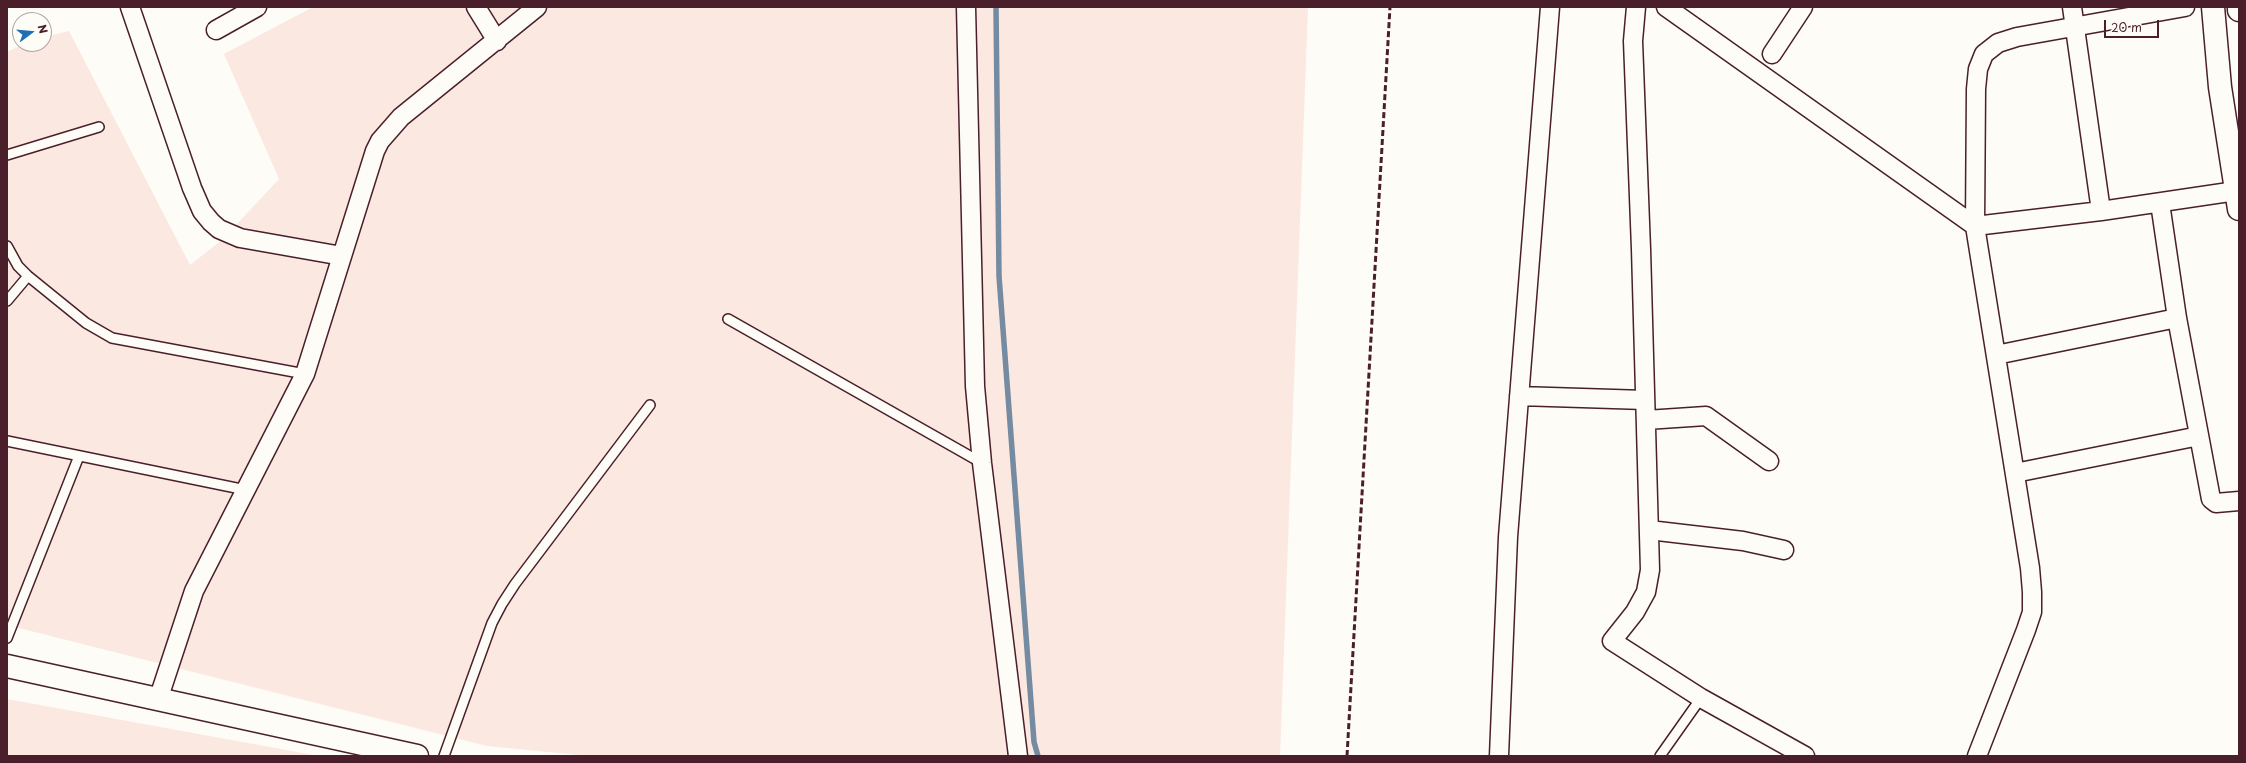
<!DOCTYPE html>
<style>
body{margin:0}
#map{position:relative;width:2246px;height:763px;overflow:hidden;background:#fdfcf7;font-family:"Playpen Sans",sans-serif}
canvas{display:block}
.frame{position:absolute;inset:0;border:8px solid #4a1f2b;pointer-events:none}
.north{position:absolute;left:12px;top:12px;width:40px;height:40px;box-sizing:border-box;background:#fdfcf7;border:1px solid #b5a4a5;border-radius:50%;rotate:74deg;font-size:11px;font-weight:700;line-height:16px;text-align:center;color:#4a1f2b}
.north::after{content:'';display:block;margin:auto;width:14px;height:18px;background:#1f6fb2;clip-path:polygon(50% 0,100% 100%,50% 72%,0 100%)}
.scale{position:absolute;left:2104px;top:20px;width:55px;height:18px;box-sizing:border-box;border:2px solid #4a1f2b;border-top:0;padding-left:5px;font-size:12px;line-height:14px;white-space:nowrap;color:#4a1f2b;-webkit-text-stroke:3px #fdfcf7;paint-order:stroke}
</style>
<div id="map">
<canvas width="2246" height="763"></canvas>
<div class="frame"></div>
<div class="north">N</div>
<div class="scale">20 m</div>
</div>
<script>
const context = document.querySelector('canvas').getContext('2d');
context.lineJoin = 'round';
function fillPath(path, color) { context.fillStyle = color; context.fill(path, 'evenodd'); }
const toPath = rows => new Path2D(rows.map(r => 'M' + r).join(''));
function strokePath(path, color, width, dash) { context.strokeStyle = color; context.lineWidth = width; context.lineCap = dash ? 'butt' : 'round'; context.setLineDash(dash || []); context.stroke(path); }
fillPath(toPath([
 [313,7,1308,7,1280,756,589,756,487,746,7,625,7,52,23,44,44,44,44,37,69,31,190,265,222,240,279,179,224,54],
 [7,699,319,756,7,756]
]), '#fbe8e1');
strokePath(toPath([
 [996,7,999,276,1034,742,1038,756]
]), '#748ba2', 5.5);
const service = toPath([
 [7,155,99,127],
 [7,246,18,266,28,276,86,323,112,338,305,374],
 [7,301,28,276],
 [728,319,982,463],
 [7,441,246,490],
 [7,638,79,456],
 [444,756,492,623,502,604,515,584,650,405],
 [1660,756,1701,698]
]);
const minor = toPath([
 [130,7,192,188,202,211,211,222,219,229,240,238,342,256],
 [476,7,497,41],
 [966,7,975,386,982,463,1018,756],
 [1636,7,1633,41,1641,249,1650,570,1646,592,1635,612,1612,641,1701,698,1805,756],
 [1666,7,1975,226,2030,568,2032,592,2032,612,2026,630,1977,756],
 [2072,7,2101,211],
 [2185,7,2017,37,1998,43,1984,54,1978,69,1976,89,1975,226,2101,211,2236,191],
 [216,30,257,7],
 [1772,54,1803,7],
 [2160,203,2177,318,2211,499,2216,503,2239,501],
 [1996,355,2177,318],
 [1519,396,1645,400],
 [1646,420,1706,416,1769,461],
 [2015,473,2199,436],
 [1649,530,1743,541,1784,550],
 [158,700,194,591,305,374,375,151,380,141,401,117,537,7],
 [1499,756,1508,537,1550,7]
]);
const tertiary = toPath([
 [7,666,417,756]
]);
const secondary = toPath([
 [2213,7,2220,87,2239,209],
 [2239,7,2239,10]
]);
strokePath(service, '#4a1f2b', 12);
strokePath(minor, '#4a1f2b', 21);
strokePath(tertiary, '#4a1f2b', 25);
strokePath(secondary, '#4a1f2b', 25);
strokePath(service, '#fdfcf7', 9);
strokePath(minor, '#fdfcf7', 18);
strokePath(tertiary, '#fdfcf7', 22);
strokePath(secondary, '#fdfcf7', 22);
strokePath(toPath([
 [1347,756,1390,7]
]), '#4a1f2b', 3, [6, 3]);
</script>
